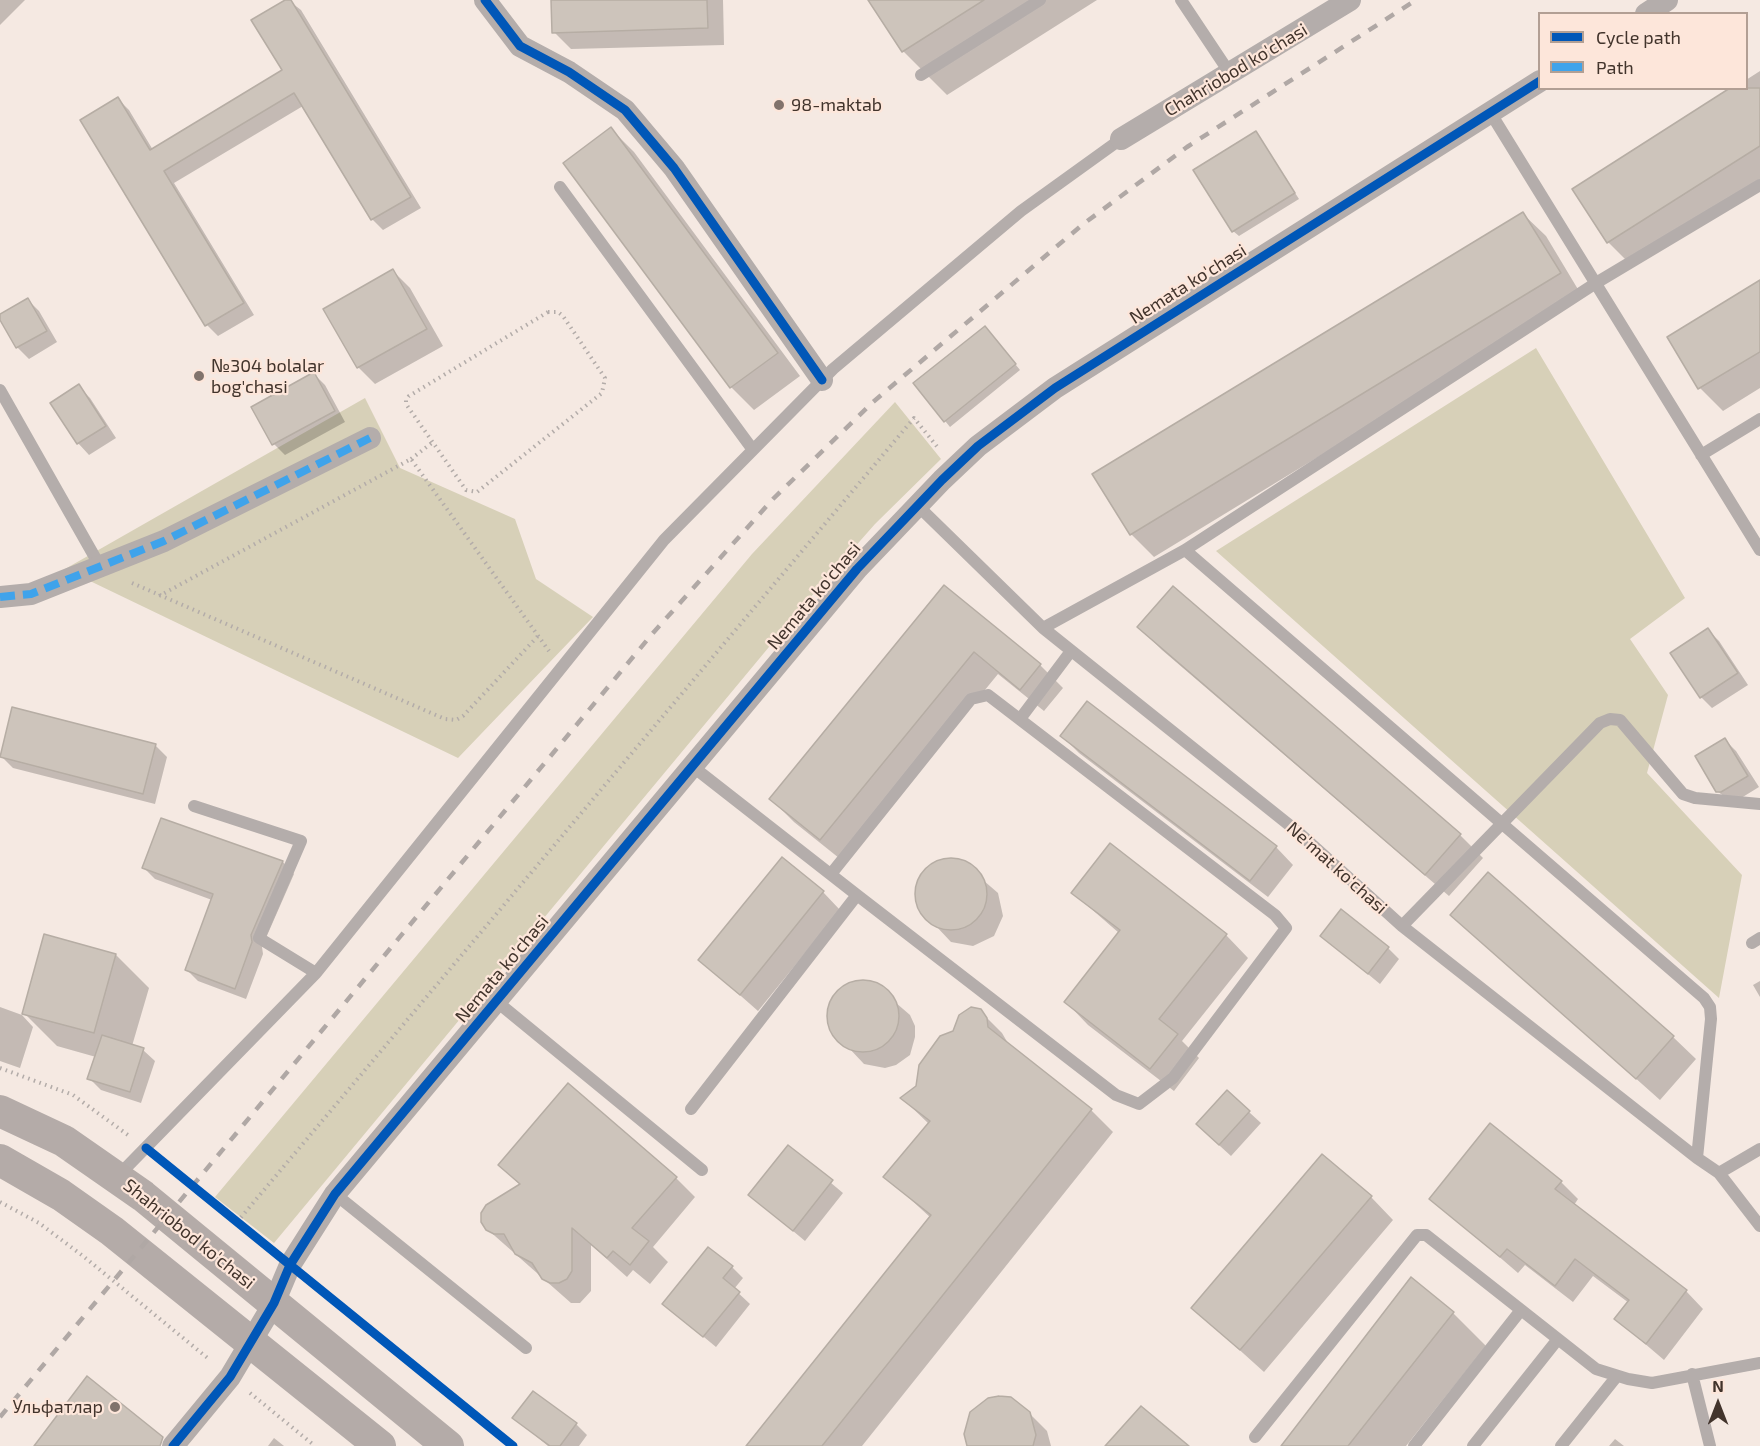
<!DOCTYPE html>
<meta charset="utf-8">
<style>
body{margin:0}
#map{position:relative;width:1760px;height:1446px;overflow:hidden;background:#f5e9e2;font-family:"Exo 2",sans-serif}
canvas{display:block}
.legend{position:absolute;left:1538px;top:12px;width:210px;height:78px;box-sizing:border-box;background:#fde6da;border:2px solid #b29f94;margin:0;padding:8px 10px;list-style:none;font-size:18px;color:#42342c}
.legend li{display:flex;align-items:center;gap:12px;height:30px}
.legend b{width:30px;border:2px solid #b29f94}
.north{position:absolute;left:1688px;top:1374px;width:60px;height:60px;-webkit-text-stroke:4px #fde6da;paint-order:stroke;rotate:0deg;font-size:16px;font-weight:700;line-height:24px;text-align:center;color:#42342c}
.north::after{content:'';display:block;margin:auto;width:21px;height:27px;background:#42342c;clip-path:polygon(50% 0,100% 100%,50% 72%,0 100%)}
</style>
<div id="map">
<canvas width="1760" height="1446"></canvas>
<ul class="legend">
<li><b style="height:8px;background:#0057b8"></b>Cycle path</li>
<li><b style="height:8px;background:#3fa3eb"></b>Path</li>
</ul>
<div class="north">N</div>
</div>
<script>
const context = document.querySelector('canvas').getContext('2d');
context.lineJoin = 'round';
function fillPath(path, color) { context.fillStyle = color; context.fill(path, 'evenodd'); }
const toPath = rows => new Path2D(rows.map(r => 'M' + r).join(''));
function strokePath(path, color, width, dash) { context.strokeStyle = color; context.lineWidth = width; context.lineCap = dash ? 'butt' : 'round'; context.setLineDash(dash || []); context.stroke(path); }
function label(font, color, halo, rows, align = 'center') {
  context.font = font + ' "Exo 2",sans-serif'; context.lineWidth = 4.5; context.setLineDash([]); context.textBaseline = 'middle'; context.strokeStyle = halo; context.fillStyle = color; for (const [text, x, y, turn = 0] of rows) {
    context.save(); context.translate(x, y); context.rotate((+turn || 0) * Math.PI / 180); context.textAlign = isNaN(turn) ? turn : align; if (halo) context.strokeText(text, 0, 0); context.fillText(text, 0, 0); context.restore();
  }
}
fillPath(toPath([
 [1536,348,1685,598,1630,639,1668,695,1647,773,1742,875,1719,998,1216,551],
 [365,398,400,468,515,519,536,579,593,617,458,758,65,569],
 [895,402,941,459,875,524,808,600,274,1243,215,1197,752,554]
]), '#d7d0b8');
fillPath(toPath([
 [0,0,25,0,0,25],
 [288,0,301,10,421,208,383,230,372,219,303,106,174,183,254,315,218,336,207,325,118,99,129,110,153,150,284,71],
 [552,0,723,0,724,45,571,49,554,32],
 [870,0,1097,0,947,95,903,51],
 [1760,71,1760,183,1631,265,1608,242,1574,189,1746,88,1746,80],
 [611,129,634,152,800,376,754,410,731,387,565,163],
 [1256,133,1299,199,1239,236,1233,231],
 [1523,214,1546,236,1582,296,1154,557,1131,534],
 [393,271,410,288,443,346,375,384,358,367],
 [1760,282,1760,388,1723,411,1700,388,1669,338],
 [28,300,39,311,57,342,29,359,17,347,0,317],
 [990,333,1020,370,950,427,915,384],
 [314,374,325,385,345,422,285,455,274,444],
 [78,386,90,398,116,438,89,455,78,443,52,403],
 [944,587,1040,665,1063,688,1044,711,998,674,844,862,794,822,771,799],
 [1139,627,1460,835,1483,858,1449,896,1162,650],
 [1708,630,1719,641,1748,685,1712,708,1701,697],
 [1062,736,1276,847,1293,865,1268,897,1079,753],
 [1725,740,1736,751,1759,787,1733,803,1717,791],
 [155,745,167,757,155,804,13,768,1,756],
 [161,819,283,862,294,874,262,947,263,954,246,999,198,981,187,970,212,900,155,879,144,868],
 [961,861,998,893,1003,916,994,936,973,946,951,942,919,908,916,897,922,875,939,862],
 [823,892,840,910,758,1011,700,960],
 [1073,893,1226,935,1248,958,1182,1041,1199,1058,1174,1091,1088,1025,1066,1002,1119,933],
 [1452,915,1673,1037,1696,1059,1660,1100],
 [1322,936,1388,948,1399,959,1380,984],
 [116,955,149,988,132,1046,143,1050,155,1061,141,1103,101,1090,89,1078,96,1057,57,1046,24,1013],
 [1760,981,1760,997,1753,985],
 [873,983,910,1015,915,1026,915,1037,910,1055,896,1065,885,1068,864,1064,831,1029,829,1018,834,997,851,984],
 [0,1007,22,1015,33,1027,20,1068,0,1061],
 [966,1010,980,1011,1002,1033,1009,1045,1091,1110,1113,1132,862,1446,747,1446,931,1218,885,1176,929,1124,903,1099,918,1087],
 [1227,1092,1261,1123,1231,1156,1209,1136],
 [1490,1125,1561,1182,1578,1199,1574,1205,1686,1291,1703,1309,1664,1360,1616,1319,1629,1303,1593,1276,1573,1302,1525,1265,1518,1273,1431,1198],
 [788,1147,843,1193,805,1241,750,1195],
 [500,1165,676,1178,695,1197,653,1247,668,1262,650,1284,633,1270,627,1277,591,1245,591,1291,580,1303,571,1303,487,1229,520,1185],
 [1371,1197,1393,1220,1264,1372,1193,1308],
 [732,1267,743,1278,734,1289,750,1304,716,1347,664,1304],
 [1411,1279,1453,1313,1486,1346,1406,1446,1285,1446],
 [999,1397,1029,1413,1047,1431,1051,1446,970,1446,971,1413,979,1405],
 [514,1418,576,1424,587,1435,579,1446,548,1446],
 [274,1438,284,1446,268,1446],
 [1615,1439,1624,1446,1609,1446]
]), '#0003');
const building = toPath([
 [285,0,291,0,411,197,371,220,294,93,164,171,244,303,205,326,80,120,118,97,150,150,282,70,251,20,285,0],
 [551,0,707,0,708,28,552,33,551,0],
 [868,0,984,0,902,52,868,0],
 [1730,88,1760,88,1760,146,1607,243,1572,189,1730,88],
 [611,127,778,353,730,388,563,163,611,127],
 [1256,131,1295,193,1232,232,1193,170,1256,131],
 [1523,212,1561,273,1130,535,1092,474,1523,212],
 [393,269,427,329,357,368,323,309,393,269],
 [1760,280,1760,352,1698,389,1667,337,1760,280],
 [28,298,47,331,16,348,0,320,0,314,28,298],
 [985,326,1016,364,944,422,913,383,985,326],
 [314,372,335,411,272,445,251,407,314,372],
 [79,384,106,426,77,444,50,403,79,384],
 [944,585,1041,664,1020,690,974,652,820,840,769,799,944,585],
 [1173,586,1461,834,1425,875,1137,627,1173,586],
 [1708,628,1738,673,1700,698,1670,653,1708,628],
 [1087,701,1277,846,1250,881,1060,736,1087,701],
 [12,707,156,744,143,794,0,757,12,707],
 [1725,738,1748,776,1721,792,1716,792,1695,756,1725,738],
 [161,818,283,861,251,935,252,942,235,989,185,970,213,894,142,868,161,818],
 [1110,843,1227,934,1159,1019,1178,1034,1150,1069,1064,1002,1120,930,1071,893,1110,843],
 [782,857,824,891,740,995,698,960,782,857],
 '915 894a36 36 0 1 1 72 0a36 36 0 1 1-72 0Z',
 [1488,872,1674,1036,1636,1079,1450,915,1488,872],
 [1341,909,1389,947,1368,974,1320,936,1341,909],
 [44,934,116,954,94,1033,22,1014,44,934],
 '827 1016a36 36 0 1 1 72 0a36 36 0 1 1-72 0Z',
 [971,1007,981,1009,987,1018,988,1027,1092,1109,822,1446,746,1446,931,1215,883,1177,930,1121,900,1098,916,1086,919,1065,940,1036,953,1031,959,1015,971,1007],
 [102,1035,144,1048,130,1092,87,1079,102,1035],
 [568,1083,677,1177,632,1228,649,1241,630,1265,613,1251,607,1258,572,1228,572,1271,567,1279,559,1283,550,1283,542,1279,532,1263,515,1254,504,1234,494,1234,486,1230,481,1222,481,1213,486,1205,520,1184,498,1165,568,1083],
 [1227,1090,1250,1111,1219,1145,1196,1124,1227,1090],
 [1490,1123,1562,1181,1555,1189,1687,1290,1646,1344,1614,1319,1629,1300,1575,1259,1555,1286,1507,1249,1500,1257,1429,1199,1490,1123],
 [788,1145,833,1180,793,1231,748,1195,788,1145],
 [1322,1154,1372,1196,1240,1350,1191,1308,1322,1154],
 [708,1247,733,1266,723,1278,740,1292,703,1337,662,1304,708,1247],
 [1411,1277,1454,1312,1348,1446,1281,1446,1411,1277],
 [87,1376,163,1437,160,1446,34,1446,87,1376],
 [533,1391,577,1423,560,1446,550,1446,512,1418,533,1391],
 [999,1396,1011,1397,1030,1412,1036,1435,1033,1446,967,1446,964,1434,970,1412,988,1398,999,1396],
 [1141,1406,1189,1446,1105,1446,1141,1406]
]);
fillPath(building, '#cdc4bb');
strokePath(building, '#b6ada4', 1.5);
strokePath(toPath([
 [548,312,558,312,563,316,605,378,602,393,477,492,466,490,406,404,406,400,409,396,548,312],
 [411,459,433,442],
 [132,583,445,719,456,720,463,716,538,636],
 [159,596,411,459,549,651],
 [0,1068,73,1095,128,1135],
 [0,1202,39,1223,83,1256,210,1360],
 [237,1222,914,418,939,449],
 [250,1393,315,1446]
]), '#b3aca9', 4, [1.5, 4.5]);
strokePath(toPath([
 [1181,0,1231,75],
 [921,75,1040,0],
 [1490,112,1760,550],
 [560,187,753,450],
 [0,390,101,568],
 [1701,455,1760,419],
 [917,505,1043,628,1298,832,1402,926,1697,1158,1719,1173,1760,1226],
 [1185,550,1704,998,1710,1007,1711,1019,1697,1158],
 [1043,628,1185,550,1596,283,1760,185],
 [1020,719,1071,651],
 [692,766,857,895,1116,1095,1139,1104,1173,1078,1286,928,1275,915,988,695,971,699,831,874],
 [1402,926,1600,723,1610,719,1620,720,1683,794,1695,798,1760,804],
 [1752,943,1760,938],
 [316,973,664,540,833,369,1021,211,1121,139],
 [496,1001,702,1170],
 [691,1109,857,895],
 [1719,1173,1760,1149],
 [117,1177,316,973,259,938,301,841,194,806],
 [335,1194,526,1348],
 [1692,1374,1710,1446],
 [1255,1437,1417,1235,1426,1235,1596,1369,1628,1379,1652,1383,1760,1363],
 [1414,1446,1521,1310],
 [1473,1446,1558,1339],
 [1561,1446,1617,1376]
]), '#b4adab', 12);
strokePath(toPath([
 [485,0,520,46,569,72,625,110,674,168,822,380],
 [1646,14,1667,0],
 [1121,139,1350,0],
 [0,597,31,594,164,541,370,438],
 [173,1446,230,1377,274,1303,290,1265,335,1194,857,569,942,480,978,446,1055,388,1540,81]
]), '#b4adab', 22);
strokePath(toPath([
 [0,1111,64,1141,143,1196,448,1446],
 [0,1160,61,1195,112,1231,380,1446]
]), '#b4aba8', 32);
strokePath(toPath([
 [0,1417,653,633,773,499,873,402,1082,225,1187,147,1416,0]
]), '#b0a8a5', 4.5, [10, 10]);
strokePath(toPath([
 [0,597,31,594,164,541,370,438]
]), '#3fa3eb', 8, [15, 8]);
strokePath(toPath([
 [485,0,520,46,569,72,625,110,674,168,822,380],
 [146,1148,513,1446],
 [173,1446,230,1377,274,1303,290,1265,335,1194,857,569,942,480,978,446,1055,388,1540,81]
]), '#0057b8', 9);
for (const [x, y, r, color] of [
 [779,105,6,"#81736c"],
 [199,376,6,"#81736c"],
 [115,1407,6,"#81736c"]
]) { const dot = new Path2D(); dot.arc(x, y, r, 0, 2 * Math.PI); context.fillStyle = color; context.fill(dot); strokePath(dot, '#fde6da', 2); }
label('18px', '#42342c', '#fde6da', [
 ["Chahriobod ko'chasi",1236,70,-31],
 ["Nemata ko'chasi",1188,284,-32],
 ["Nemata ko'chasi",814,596,-50],
 ["Ne'mat ko'chasi",1337,868,42],
 ["Nemata ko'chasi",502,969,-50],
 ["Shahriobod ko'chasi",189,1234,39]
]);
label('18px', '#42342c', '#fde6da', [
 ["98-maktab",791,105],
 ["№304 bolalar",211,366],
 ["bog'chasi",211,387],
 ["Ульфатлар",103,1407,"right"]
], 'left');
</script>
